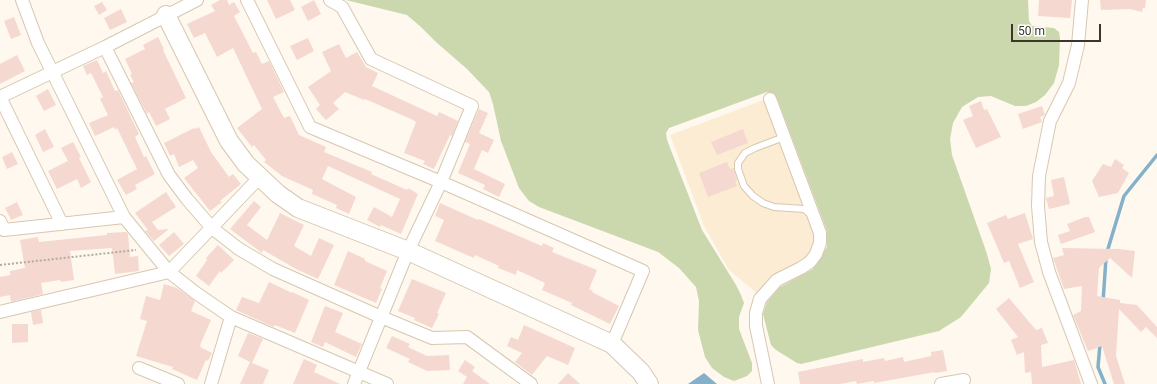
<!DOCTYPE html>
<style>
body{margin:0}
#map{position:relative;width:1157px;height:384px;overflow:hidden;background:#fef8ef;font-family:Roboto,sans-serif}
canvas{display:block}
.scale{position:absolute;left:1011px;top:24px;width:90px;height:18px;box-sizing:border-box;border:2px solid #3b352c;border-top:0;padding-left:5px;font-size:12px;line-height:14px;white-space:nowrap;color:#3b352c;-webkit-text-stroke:3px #fff;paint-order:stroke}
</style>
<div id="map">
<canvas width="1157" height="384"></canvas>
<div class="scale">50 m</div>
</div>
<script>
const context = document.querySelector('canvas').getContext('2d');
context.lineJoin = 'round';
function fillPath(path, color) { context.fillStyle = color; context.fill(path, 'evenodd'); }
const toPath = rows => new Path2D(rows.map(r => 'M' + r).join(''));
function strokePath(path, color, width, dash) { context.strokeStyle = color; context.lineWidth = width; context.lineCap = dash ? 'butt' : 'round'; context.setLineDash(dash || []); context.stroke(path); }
fillPath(toPath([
 [766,99,817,233,815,252,759,295,729,270,704,226,670,135]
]), '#fcecd4');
fillPath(toPath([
 [346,0,1028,0,1029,21,1032,26,1054,28,1059,32,1060,38,1059,65,1054,83,1045,95,1036,102,1026,106,1015,106,991,96,978,97,962,107,953,123,950,139,952,155,987,254,991,269,989,283,961,317,939,331,801,364,797,363,776,350,771,345,763,314,767,302,780,287,813,269,827,247,827,231,777,98,773,94,767,92,669,128,666,133,667,140,702,230,736,285,741,295,744,303,739,317,739,329,752,363,752,371,747,376,734,381,724,377,712,368,705,357,698,330,699,301,696,287,679,268,658,252,539,207,529,201,519,188,501,141,493,104,489,92,467,69,436,42,421,27,407,15]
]), '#cbd7ad');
fillPath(toPath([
 [704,373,717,384,688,384]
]), '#84b1c9');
strokePath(toPath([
 [1107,252,1124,196,1157,155],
 [1103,302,1106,258],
 [1100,344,1098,367,1105,384]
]), '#84b1c9', 3.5);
fillPath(toPath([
 [220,0,227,0,229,5,234,2,240,12,234,16,253,53,256,52,262,64,269,61,284,92,273,97,284,118,290,116,299,135,326,147,324,152,372,172,371,174,407,190,408,188,418,194,401,234,381,225,380,227,367,220,374,207,392,217,400,199,328,166,322,179,356,197,349,214,336,208,337,205,312,194,313,190,282,176,264,162,266,160,254,145,252,147,237,128,262,109,233,48,217,57,205,33,194,38,187,24,215,11,211,5],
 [267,0,290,0,295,10,276,19],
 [314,0,321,14,308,21,301,7],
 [1039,0,1072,0,1070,18,1038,16],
 [1100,0,1146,0,1145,8,1143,8,1142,12,1130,9,1101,10],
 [102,2,107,10,99,15,94,6],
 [121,9,127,22,110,30,104,18],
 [14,17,21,35,11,39,4,21],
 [158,37,164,49,163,50,186,98,165,109,170,119,156,126,149,112,147,114,131,83,134,82,130,75,132,74,125,59,145,49,143,45],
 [308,38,314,51,297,60,290,46],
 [339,44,346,58,357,52,366,67,378,73,372,86,437,116,439,112,458,121,452,136,450,135,434,169,423,164,425,161,404,153,416,122,411,119,365,99,364,100,345,92,333,103,339,109,326,120,316,109,320,105,308,87,331,71,322,52],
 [17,55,25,71,0,84,0,64],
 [97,60,103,73,106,71,115,91,118,90,139,134,135,137,144,157,146,156,155,174,135,185,137,189,126,195,117,180,137,169,117,128,115,130,114,127,95,136,89,123,108,115,100,99,103,97,91,73,87,75,83,66],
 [48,89,56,105,44,111,36,96],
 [981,101,984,110,987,109,1001,137,976,148,963,120,973,116,969,106],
 [1042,106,1045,115,1040,117,1042,122,1023,129,1018,114],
 [479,109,488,113,479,133,494,140,488,153,482,150,474,169,505,184,499,197,483,189,485,185,458,173,470,144,465,142],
 [199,127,211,152,229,177,233,174,241,184,220,201,222,202,210,211,184,178,198,168,193,160,179,167,174,154,170,156,164,143,194,128,195,129],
 [45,129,54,147,43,152,35,135],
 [743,129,748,143,717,155,711,142],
 [73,142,81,157,79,158,91,182,81,188,77,179,57,189,48,171,68,161,61,148],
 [12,152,18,164,7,169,2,157],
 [1115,159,1124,165,1122,168,1129,173,1118,193,1099,197,1092,181,1103,164,1111,167],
 [727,162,730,169,734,168,737,180,735,181,737,186,708,197,699,173],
 [1064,177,1070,204,1049,209,1046,198,1054,196,1051,180],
 [166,192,176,207,152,222,158,230,169,229,154,241,145,231,148,230,135,213],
 [254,201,261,207,247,225,267,240,280,213,304,225,294,246,311,256,319,238,334,245,318,279,298,270,263,250,262,253,230,229],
 [17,202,23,215,11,220,5,208],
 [440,203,478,220,479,219,542,246,543,243,554,248,552,252,597,270,589,289,593,291,592,292,619,306,610,324,571,305,572,303,542,290,545,283,517,270,516,275,498,268,499,266,475,255,474,258,435,241,444,220,435,216],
 [1025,213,1033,239,1018,244,1034,282,1020,288,1009,261,1004,263,987,223,1006,215,1008,219],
 [1085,217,1089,217,1095,232,1061,244,1058,235,1070,231,1067,224],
 [126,232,128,234,130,257,138,256,139,271,115,274,112,248,70,251,74,280,61,282,60,280,41,283,43,294,11,302,10,295,0,297,0,277,10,275,10,271,25,268,20,240,38,237,39,242,107,235,107,233],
 [174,232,184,244,169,256,159,245],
 [218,245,234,260,221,273,220,271,209,286,196,276,207,260,206,258],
 [1062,248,1119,249,1135,251,1132,278,1110,258,1099,268,1097,296,1120,300,1120,303,1137,305,1157,327,1157,338,1146,327,1141,332,1119,309,1116,356,1125,384,1114,384,1102,346,1088,351,1073,315,1081,311,1082,286,1064,289,1053,258,1064,255],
 [348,251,365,259,365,261,387,271,380,288,382,289,376,303,334,285],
 [412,279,446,293,437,313,439,314,432,328,414,320,415,318,398,311],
 [269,282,292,293,292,292,309,300,295,333,275,325,274,327,269,325,236,310,242,297,259,303],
 [164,284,177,288,195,301,191,311,211,320,200,345,201,345,200,347,212,353,208,361,206,360,197,380,172,369,173,367,136,356,147,321,140,319,146,296,160,300],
 [1009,298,1036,330,1042,328,1048,343,1041,345,1042,367,1074,360,1081,384,1032,384,1031,372,1025,373,1024,352,1017,355,1011,340,1018,337,996,309],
 [325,306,343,313,335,332,362,344,356,357,325,342,323,347,311,342],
 [41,310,43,323,33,325,31,312],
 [12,324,28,324,28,342,12,343],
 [524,325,575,348,568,365,547,356,532,375,515,362,522,353,507,346,511,337,518,340],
 [248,333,263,339,252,363,238,356],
 [392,336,410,344,408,347,427,356,449,355,450,370,427,371,408,362,410,359,386,348],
 [943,350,947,371,935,373,935,372,874,383,874,381,857,384,856,381,840,384,800,384,798,372,863,359,863,362,884,358,885,361,903,357,904,362,931,356,931,352],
 [304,359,317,365,314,372,340,384,293,384],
 [465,360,475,367,472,371,490,384,463,384,467,377,458,371],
 [250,362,269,370,263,384,240,384],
 [568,373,580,384,558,384]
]), '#f5d8d0');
const lane = toPath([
 [784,137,755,148,745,153,738,163,738,169,744,186,753,196,763,203,774,207,804,209,810,214]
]);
const street = toPath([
 [22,0,38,43,124,217,169,272,196,293,231,317,387,384],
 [247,0,310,127,441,182,643,271,612,344],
 [330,0,342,7,371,59,472,106,441,182,408,251,354,384],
 [1082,0,1078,45,1069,83,1050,121,1039,176,1038,206,1041,242,1049,272,1091,384],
 [105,47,169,175,187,199,212,228,239,249,273,269,381,317,432,338,467,337,531,384],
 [0,97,105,47,197,0],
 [0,97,62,224],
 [0,221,4,230,124,217],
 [0,312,169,272,259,178],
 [139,368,178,384],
 [211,384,231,317],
 [768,384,756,326,756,313,760,299,777,280,801,268,810,262,816,254,820,243,820,233,770,99],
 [941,384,964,380]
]);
const secondary = toPath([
 [166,15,229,141,246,164,278,194,298,208,408,251,612,344,641,372,649,384]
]);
strokePath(lane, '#d6c7b1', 8);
strokePath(street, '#d6c7b1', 14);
strokePath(secondary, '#d6c7b1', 20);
strokePath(toPath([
 [0,265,136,250]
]), '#b1aba2', 2, [2, 2]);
strokePath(lane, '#fff', 6);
strokePath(street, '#fff', 12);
strokePath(secondary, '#fff', 18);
</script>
